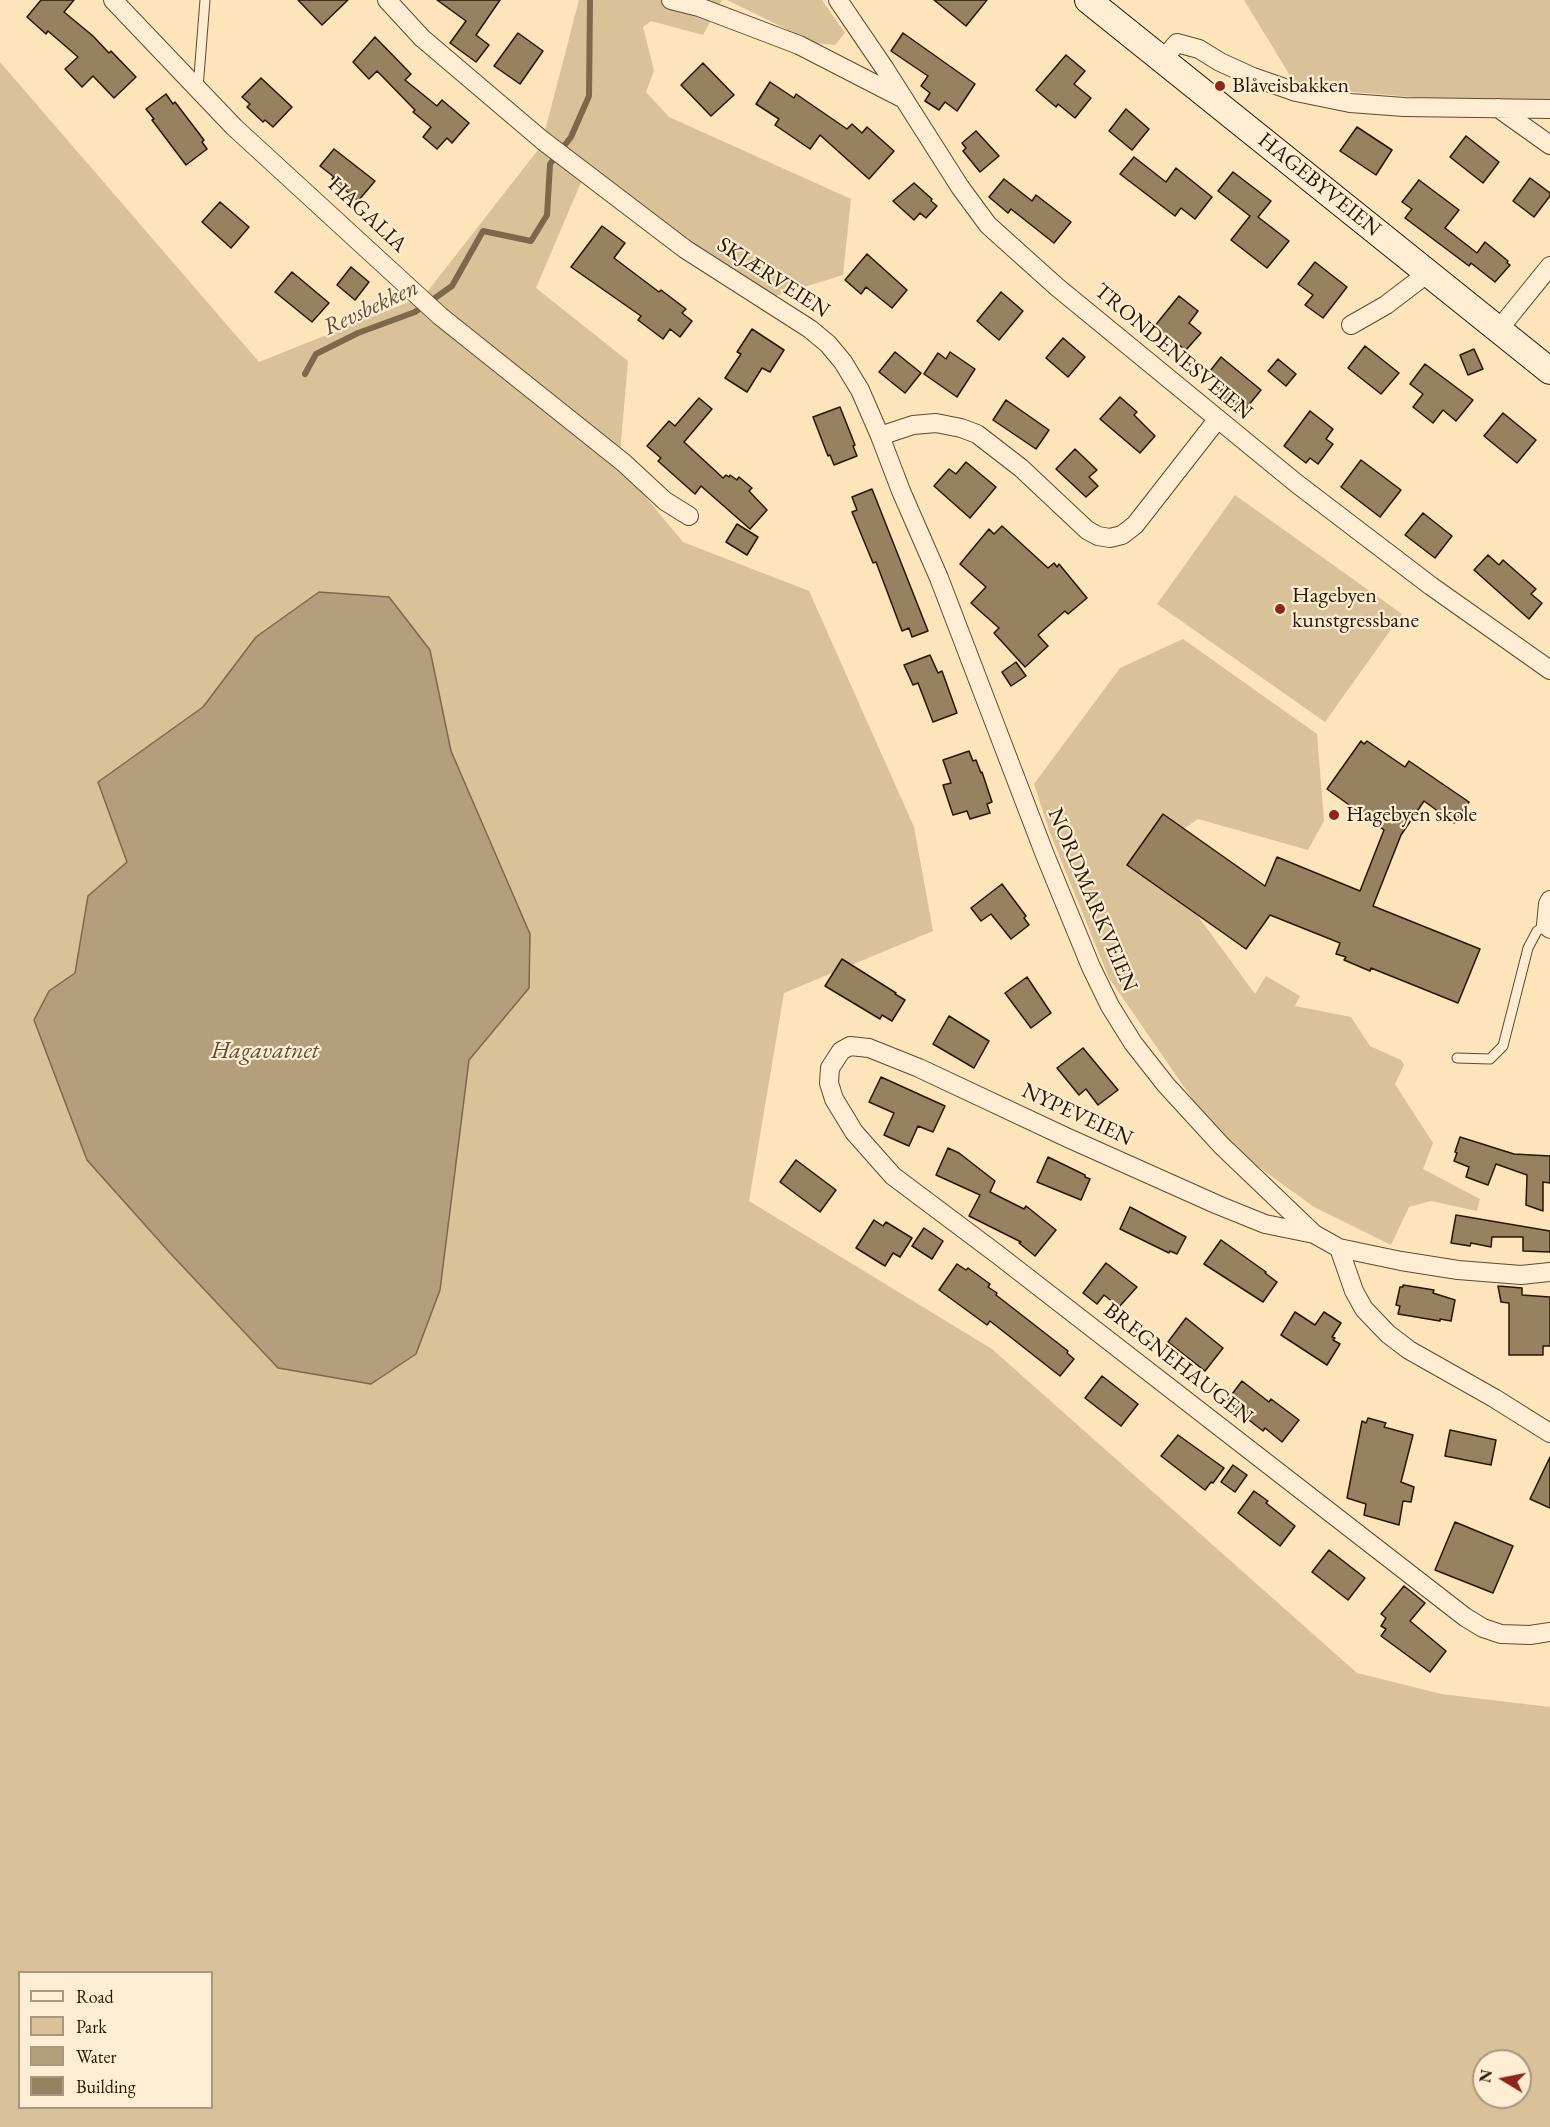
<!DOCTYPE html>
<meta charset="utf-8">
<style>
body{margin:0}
#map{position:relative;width:1550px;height:2127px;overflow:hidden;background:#fde4ba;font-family:"EB Garamond",serif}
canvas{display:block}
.legend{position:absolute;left:18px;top:1971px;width:195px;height:138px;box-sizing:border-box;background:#feedd2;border:2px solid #a9977e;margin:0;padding:8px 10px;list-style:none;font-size:18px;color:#291600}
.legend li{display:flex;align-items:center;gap:12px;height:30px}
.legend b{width:30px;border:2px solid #a9977e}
.north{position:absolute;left:1472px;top:2049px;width:60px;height:60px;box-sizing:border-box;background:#feedd2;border:2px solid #a9977e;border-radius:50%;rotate:280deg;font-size:16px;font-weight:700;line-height:24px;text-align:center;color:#291600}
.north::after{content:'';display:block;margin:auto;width:21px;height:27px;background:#8f2418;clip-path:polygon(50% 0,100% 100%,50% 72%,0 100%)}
</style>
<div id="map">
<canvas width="1550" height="2127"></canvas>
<ul class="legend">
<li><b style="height:8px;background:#feedd2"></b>Road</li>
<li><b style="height:16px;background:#d9c19a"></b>Park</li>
<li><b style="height:16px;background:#b59e7b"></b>Water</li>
<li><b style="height:16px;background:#978161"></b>Building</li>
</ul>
<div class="north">N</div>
</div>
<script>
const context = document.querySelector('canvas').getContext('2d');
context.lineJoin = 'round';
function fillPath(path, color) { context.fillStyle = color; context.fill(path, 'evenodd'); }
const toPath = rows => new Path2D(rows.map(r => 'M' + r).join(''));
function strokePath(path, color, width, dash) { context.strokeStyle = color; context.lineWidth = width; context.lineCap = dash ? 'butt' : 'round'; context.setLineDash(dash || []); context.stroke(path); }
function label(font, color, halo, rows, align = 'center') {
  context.font = font + ' "EB Garamond",serif'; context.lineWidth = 4.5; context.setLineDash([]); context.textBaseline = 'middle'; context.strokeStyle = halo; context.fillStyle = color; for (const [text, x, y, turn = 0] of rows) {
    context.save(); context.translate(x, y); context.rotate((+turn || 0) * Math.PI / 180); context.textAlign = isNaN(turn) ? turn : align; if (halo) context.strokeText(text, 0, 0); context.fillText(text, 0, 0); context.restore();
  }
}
fillPath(toPath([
 [579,0,722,0,703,35,651,21,643,27,654,71,646,92,669,117,851,199,843,275,756,302,582,180,536,288,628,361,619,465,683,542,809,591,914,827,933,931,784,993,749,1201,992,1349,1357,1673,1441,1694,1550,1707,1550,2127,0,2127,0,62,259,362,424,296,541,146],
 [256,637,430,650,451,751,530,934,529,988,469,1060,440,1290,416,1354,278,1368,170,1253,87,1160,49,991,75,973,88,896,127,862,98,782,203,707],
 [20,1972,212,1972,212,2108,20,2108],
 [1484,2061,1520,2061,1520,2097,1484,2097],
 [727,0,822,0,845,33,835,45,815,43],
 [1244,0,1550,0,1550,109,1297,87],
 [1235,495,1402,614,1325,722,1157,604],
 [1183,639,1317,734,1324,821,1308,850,1198,819,1161,844,1170,878,1255,994,1266,976,1300,996,1295,1006,1351,1017,1370,1046,1401,1060,1404,1065,1395,1084,1433,1143,1423,1169,1480,1199,1477,1211,1431,1201,1409,1207,1391,1245,1314,1207,1220,1139,1109,978,1050,833,1034,784,1120,668]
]), '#d9c19a');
const water = toPath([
 [319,592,389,597,430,650,451,751,530,934,529,988,469,1060,440,1290,416,1354,371,1384,278,1368,170,1253,87,1160,34,1020,49,991,75,973,88,896,127,862,98,782,203,707,256,637,319,592]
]);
fillPath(water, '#b59e7b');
strokePath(water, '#7d684a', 1.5);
strokePath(toPath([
 [305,374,316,354,358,333,415,312,452,286,483,231,531,241,547,215,550,164,571,137,589,96,590,0]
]), '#7d684a', 6);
const building = toPath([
 [41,0,74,0,64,12,93,36,109,53,111,51,136,77,114,98,93,76,82,87,65,69,78,57,48,31,46,34,27,17,41,0],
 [298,0,348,0,322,25,298,0],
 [437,0,500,0,476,35,489,45,476,62,450,43,466,21,437,0],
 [934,0,987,0,966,26,934,0],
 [518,33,543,51,520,84,494,66,518,33],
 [903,33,975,84,957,111,945,102,939,110,925,101,930,93,921,86,928,76,891,51,903,33],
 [375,37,411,74,405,80,437,106,442,100,469,123,452,143,447,138,437,149,423,137,431,127,413,112,415,110,377,71,369,79,353,62,375,37],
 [1066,55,1085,71,1074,84,1091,98,1075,118,1058,104,1056,107,1036,90,1066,55],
 [703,63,734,95,711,116,681,85,703,63],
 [261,78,292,107,273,127,265,120,263,122,247,107,250,104,242,97,261,78],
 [770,82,794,98,796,94,847,129,852,124,862,133,867,127,894,151,869,179,820,135,810,149,775,125,779,119,756,104,770,82],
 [166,94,173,104,175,102,204,140,202,142,207,149,186,165,152,120,154,119,146,109,166,94],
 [1126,109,1149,129,1132,150,1109,131,1126,109],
 [1357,127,1392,150,1376,175,1340,151,1357,127],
 [976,131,999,156,980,172,963,151,966,148,962,143,976,131],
 [1466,136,1499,162,1483,183,1450,157,1466,136],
 [334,149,375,181,358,201,332,179,334,177,320,166,334,149],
 [1134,157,1166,182,1176,168,1212,197,1195,219,1181,208,1175,216,1120,174,1134,157],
 [1233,172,1271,201,1258,217,1289,241,1267,268,1231,240,1250,216,1218,191,1233,172],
 [1530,178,1550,193,1550,196,1534,217,1513,201,1530,178],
 [1004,179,1032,201,1036,195,1071,222,1054,243,1011,209,1008,213,989,197,1004,179],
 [1419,180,1459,210,1445,228,1477,253,1485,242,1508,261,1507,263,1510,265,1495,282,1471,263,1469,266,1405,218,1412,209,1402,202,1419,180],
 [914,183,932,199,931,201,937,206,926,218,920,213,914,220,893,201,914,183],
 [220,202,249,227,231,248,202,222,220,202],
 [602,226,625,243,614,258,659,292,661,290,686,309,682,313,692,321,680,337,670,329,663,339,638,320,641,316,571,267,602,226],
 [867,254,907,290,892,308,866,287,861,294,845,280,867,254],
 [1315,262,1347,287,1323,318,1305,305,1313,295,1298,284,1315,262],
 [351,267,369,282,355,300,337,285,351,267],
 [292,272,329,303,312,322,275,292,292,272],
 [1001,292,1023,311,999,340,977,321,1001,292],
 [1179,296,1198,311,1189,323,1201,333,1186,350,1154,327,1179,296],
 [752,329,784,350,770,372,762,368,747,392,725,378,741,354,737,352,752,329],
 [1063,338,1085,357,1068,377,1046,358,1063,338],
 [1365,346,1399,373,1381,394,1348,368,1365,346],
 [1474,349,1483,369,1468,375,1460,355,1474,349],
 [895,352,921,373,905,393,879,372,895,352],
 [950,352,975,369,957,397,924,374,938,353,946,359,950,352],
 [1221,357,1261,390,1243,412,1238,409,1236,412,1216,395,1223,388,1220,386,1224,382,1210,371,1221,357],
 [1278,359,1296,374,1286,386,1268,371,1278,359],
 [1425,364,1473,400,1456,421,1443,410,1433,423,1413,407,1423,394,1410,384,1425,364],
 [1120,397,1137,412,1134,415,1155,436,1140,453,1100,419,1120,397],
 [699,398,712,409,684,442,723,478,726,475,729,477,730,475,737,480,739,477,752,488,749,491,767,510,750,529,701,486,695,494,658,461,661,458,647,446,669,421,675,426,699,398],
 [1006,400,1049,430,1036,449,993,420,1006,400],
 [840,407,855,445,853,446,857,456,834,465,830,455,828,456,813,417,840,407],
 [1310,411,1333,429,1326,439,1333,444,1318,464,1310,458,1306,463,1284,446,1310,411],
 [1503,413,1536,440,1517,463,1484,436,1503,413],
 [1075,449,1097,470,1089,477,1098,486,1086,497,1056,469,1075,449],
 [1361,460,1401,490,1380,517,1341,487,1361,460],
 [966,462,996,487,970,518,934,486,949,469,956,474,966,462],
 [872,489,928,631,912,637,909,628,902,631,876,562,873,563,852,512,857,510,852,497,872,489],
 [1423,513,1452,536,1435,558,1405,535,1423,513],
 [737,524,758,537,747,555,726,542,737,524],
 [1002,526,1048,568,1054,563,1057,567,1059,564,1087,598,1068,614,1065,611,1038,635,1048,646,1025,667,994,633,999,628,971,603,986,587,960,564,989,529,994,534,1002,526],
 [1488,555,1499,565,1503,560,1536,589,1531,594,1542,603,1529,619,1474,570,1488,555],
 [930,655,938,673,942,671,957,713,933,722,918,683,913,685,904,665,930,655],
 [1016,662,1026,676,1011,686,1002,672,1016,662],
 [1361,741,1364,744,1367,741,1405,767,1409,761,1469,802,1454,823,1424,801,1401,835,1373,906,1480,949,1458,1003,1371,968,1370,971,1344,960,1346,957,1336,954,1340,943,1270,915,1246,949,1127,865,1163,814,1265,886,1277,857,1360,891,1384,830,1327,789,1361,741],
 [969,751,973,761,976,760,981,773,982,772,992,802,987,804,990,813,970,819,967,811,953,815,943,785,951,783,943,760,969,751],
 [1002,884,1026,916,1024,918,1029,925,1011,939,991,914,981,921,971,908,1002,884],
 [842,959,896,993,895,994,905,1000,892,1021,882,1015,880,1019,825,986,842,959],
 [1027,977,1051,1013,1031,1028,1005,993,1027,977],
 [949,1016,989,1041,974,1068,933,1044,949,1016],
 [1083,1048,1118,1090,1098,1105,1086,1089,1079,1095,1057,1068,1083,1048],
 [881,1077,945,1106,933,1132,918,1126,909,1146,884,1135,894,1113,869,1102,881,1077],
 [1460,1137,1514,1154,1550,1156,1550,1183,1543,1182,1543,1211,1526,1205,1527,1175,1496,1164,1488,1185,1466,1177,1469,1167,1454,1161,1457,1153,1455,1152,1460,1137],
 [948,1148,959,1153,995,1181,990,1192,1024,1209,1026,1206,1056,1230,1035,1256,1019,1243,1021,1242,969,1216,980,1195,936,1175,948,1148],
 [1048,1157,1085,1175,1085,1177,1090,1179,1081,1200,1037,1182,1048,1157],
 [796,1160,836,1190,820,1212,780,1182,796,1160],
 [1130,1207,1186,1237,1177,1254,1170,1251,1169,1253,1120,1229,1130,1207],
 [1456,1215,1550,1231,1550,1252,1523,1251,1523,1237,1492,1237,1491,1247,1471,1243,1470,1246,1451,1243,1456,1215],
 [874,1220,883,1226,886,1222,912,1238,900,1257,893,1253,885,1266,856,1248,874,1220],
 [924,1228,943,1241,932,1259,912,1246,924,1228],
 [1221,1240,1266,1272,1265,1273,1277,1282,1263,1302,1204,1264,1221,1240],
 [1106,1263,1137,1287,1119,1307,1104,1295,1097,1304,1083,1293,1106,1263],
 [957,1264,966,1270,968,1268,990,1284,988,1287,997,1293,996,1295,1068,1351,1067,1353,1074,1359,1060,1376,990,1321,987,1325,939,1290,957,1264],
 [1403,1285,1434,1290,1433,1293,1455,1300,1451,1321,1440,1319,1440,1321,1398,1314,1400,1306,1396,1305,1400,1287,1403,1287,1403,1285],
 [1498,1286,1522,1288,1522,1295,1550,1297,1550,1346,1543,1346,1543,1355,1509,1355,1509,1303,1501,1302,1498,1286],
 [1295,1312,1315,1325,1324,1312,1341,1323,1332,1337,1335,1338,1333,1340,1340,1344,1327,1365,1281,1335,1295,1312],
 [1186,1318,1223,1348,1205,1371,1168,1342,1186,1318],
 [1102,1376,1138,1404,1121,1426,1085,1398,1102,1376],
 [1242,1381,1269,1402,1271,1399,1299,1420,1282,1442,1265,1428,1263,1431,1226,1402,1242,1381],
 [1368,1418,1386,1423,1384,1427,1413,1435,1401,1482,1414,1487,1411,1502,1403,1501,1399,1525,1364,1515,1366,1504,1347,1498,1362,1421,1366,1423,1368,1418],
 [1450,1430,1496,1440,1491,1465,1445,1456,1450,1430],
 [1178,1435,1224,1468,1213,1483,1211,1482,1205,1490,1161,1456,1178,1435],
 [1550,1457,1550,1508,1530,1499,1550,1457],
 [1233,1465,1247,1475,1235,1492,1221,1482,1233,1465],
 [1254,1491,1268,1501,1266,1503,1295,1526,1280,1546,1238,1513,1254,1491],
 [1455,1522,1513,1546,1493,1593,1435,1570,1455,1522],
 [1329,1550,1365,1578,1348,1600,1312,1572,1329,1550],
 [1404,1586,1425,1603,1410,1621,1446,1651,1430,1672,1381,1636,1386,1629,1381,1626,1386,1618,1381,1614,1404,1586]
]);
fillPath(building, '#978161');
strokePath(building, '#291600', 1.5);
const service = toPath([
 [198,88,205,0],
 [1457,1058,1490,1059,1503,1046,1528,948,1537,931,1546,925]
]);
const minor = toPath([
 [113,0,234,127,440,316,624,463,665,501,689,516],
 [387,0,422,38,542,140,685,249,810,329,828,344,843,362,860,390,880,436,913,425,936,423,961,428,977,434,1021,468,1087,530,1098,536,1110,538,1122,535,1135,525,1217,420],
 [671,0,699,7,799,45,904,99],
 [838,0,885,69,960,187,988,225,1057,287,1296,483,1431,586,1550,670],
 [1163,59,1177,43,1199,49,1220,62,1253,77,1296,92,1350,103,1404,107,1550,109],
 [1498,108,1550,145],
 [1351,325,1386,305,1428,273],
 [1499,329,1550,266],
 [880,436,901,491,939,578,1045,855,1091,967,1110,1006,1133,1043,1166,1085,1221,1145,1314,1234,1339,1248,1401,1261,1458,1270,1521,1275,1550,1272],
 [1550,900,1548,904,1546,925,1550,929],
 [1314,1234,1265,1224,1218,1205,1068,1138,919,1068,869,1048,850,1046,841,1051,830,1068,829,1083,834,1099,854,1132,893,1176,997,1254,1465,1617,1483,1628,1501,1634,1530,1635,1550,1632],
 [1339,1248,1354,1291,1364,1309,1388,1334,1409,1350,1494,1398,1550,1433]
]);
const secondary = toPath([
 [1088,0,1550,371]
]);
strokePath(service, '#5e4a2e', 11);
strokePath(minor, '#5e4a2e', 20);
strokePath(secondary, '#291600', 28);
strokePath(service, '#feedd2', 9);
strokePath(minor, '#feedd2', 18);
strokePath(secondary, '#feedd2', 26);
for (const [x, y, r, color] of [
 [1220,86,6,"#8f2418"],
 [1280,609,6,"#8f2418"],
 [1334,815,6,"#8f2418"]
]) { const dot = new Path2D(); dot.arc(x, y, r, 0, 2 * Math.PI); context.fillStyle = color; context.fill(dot); strokePath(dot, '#feedd2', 2); }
label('22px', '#291600', '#feedd2', [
 ["Blåveisbakken",1232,86],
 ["Hagebyen",1292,596],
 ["kunstgressbane",1292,621],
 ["Hagebyen skole",1346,815]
], 'left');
label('22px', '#291600', '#feedd2', [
 ["HAGEBYVEIEN",1319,185,39],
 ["HAGALIA",367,215,43],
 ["SKJÆRVEIEN",773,278,33],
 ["TRONDENESVEIEN",1173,352,40],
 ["NORDMARKVEIEN",1092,900,67],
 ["NYPEVEIEN",1077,1115,25],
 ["BREGNEHAUGEN",1178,1364,38]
]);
label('italic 24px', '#614c31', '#feedd2', [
 ["Revsbekken",371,308,-25],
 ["Hagavatnet",265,1051]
]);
</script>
